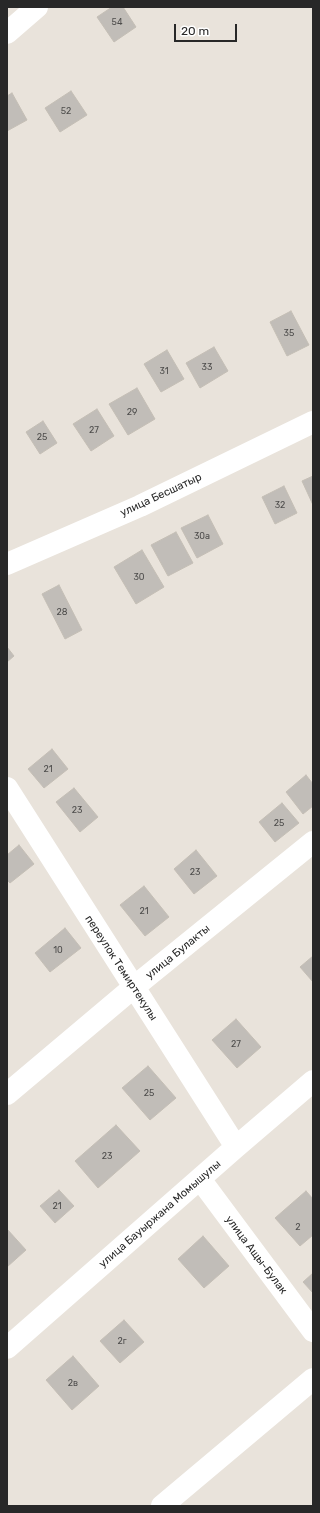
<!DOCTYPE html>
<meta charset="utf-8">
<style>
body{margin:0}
#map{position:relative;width:320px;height:1513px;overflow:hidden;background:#e9e3db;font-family:Rubik,sans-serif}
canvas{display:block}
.frame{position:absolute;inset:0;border:8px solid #282828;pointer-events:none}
.scale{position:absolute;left:174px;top:24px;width:63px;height:18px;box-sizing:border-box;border:2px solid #282828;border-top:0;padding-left:5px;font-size:12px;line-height:14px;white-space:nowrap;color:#282828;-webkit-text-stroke:3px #fff;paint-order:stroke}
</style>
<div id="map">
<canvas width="320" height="1513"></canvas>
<div class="frame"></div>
<div class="scale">20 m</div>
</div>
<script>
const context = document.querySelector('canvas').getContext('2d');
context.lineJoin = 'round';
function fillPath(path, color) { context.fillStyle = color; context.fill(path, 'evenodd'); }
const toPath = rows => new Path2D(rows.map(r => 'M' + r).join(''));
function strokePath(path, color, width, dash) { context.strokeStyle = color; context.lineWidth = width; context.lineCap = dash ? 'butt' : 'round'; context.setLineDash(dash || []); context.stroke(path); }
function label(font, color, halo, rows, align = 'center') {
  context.font = font + ' Rubik,sans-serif'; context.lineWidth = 3; context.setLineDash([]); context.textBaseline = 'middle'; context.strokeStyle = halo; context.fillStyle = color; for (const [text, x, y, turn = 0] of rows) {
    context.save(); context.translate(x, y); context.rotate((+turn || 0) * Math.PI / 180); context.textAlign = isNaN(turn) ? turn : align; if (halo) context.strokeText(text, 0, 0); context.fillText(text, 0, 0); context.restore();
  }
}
const building = toPath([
 [112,7,123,7,136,27,114,42,97,17,112,7],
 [71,91,87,115,60,132,45,108,71,91],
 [12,93,27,120,7,131,7,96,12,93],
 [291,311,309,345,287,356,270,322,291,311],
 [214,347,228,371,200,388,186,363,214,347],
 [167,350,184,379,161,392,144,364,167,350],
 [137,388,155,419,128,435,109,404,137,388],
 [97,409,114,436,91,451,73,424,97,409],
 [43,421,57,443,40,454,26,432,43,421],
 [313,476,313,505,302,481,313,476],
 [284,486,297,513,275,524,262,497,284,486],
 [208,515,223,544,197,558,181,528,208,515],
 [176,532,193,563,168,576,151,545,176,532],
 [142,550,164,587,136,604,114,567,142,550],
 [59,585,82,630,65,639,42,594,59,585],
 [7,647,14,656,7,662,7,647],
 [52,749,68,769,44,788,28,769,52,749],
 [306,775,313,784,313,806,303,814,286,792,306,775],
 [74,788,98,817,80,832,56,802,74,788],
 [282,803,299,823,275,842,259,822,282,803],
 [19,845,34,864,10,883,7,880,7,855,19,845],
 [196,850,217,876,194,894,174,869,196,850],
 [144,886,169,917,145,936,120,905,144,886],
 [65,928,81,948,50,972,35,953,65,928],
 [313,956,313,982,300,967,313,956],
 [236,1019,261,1047,237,1068,212,1040,236,1019],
 [148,1066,176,1098,150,1120,122,1088,148,1066],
 [116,1125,140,1151,98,1188,75,1161,116,1125],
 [59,1190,74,1206,55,1223,40,1206,59,1190],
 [306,1191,313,1199,313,1235,300,1246,275,1218,306,1191],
 [7,1229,26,1250,7,1267,7,1229],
 [203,1236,229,1266,204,1288,178,1259,203,1236],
 [313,1273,313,1293,303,1282,313,1273],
 [124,1320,144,1342,120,1363,100,1341,124,1320],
 [73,1356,99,1386,72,1410,46,1380,73,1356]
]);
fillPath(building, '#c1bdb8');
strokePath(building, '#c4beb5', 1);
strokePath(toPath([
 [7,33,37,7],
 [7,564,140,506,313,422],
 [7,788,236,1147],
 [7,1094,134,987,313,842],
 [200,1179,313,1331],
 [7,1348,236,1147,313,1081],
 [162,1506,313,1379]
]), '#fff', 22);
label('9px', '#4e4d4c', null, [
 ["54",117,22],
 ["52",66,111],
 ["35",289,333],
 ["33",207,367],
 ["31",164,371],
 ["29",132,412],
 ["27",94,430],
 ["25",42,437],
 ["32",280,505],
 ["30а",202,536],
 ["30",139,577],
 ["28",62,612],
 ["21",48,769],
 ["23",77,810],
 ["25",279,823],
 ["23",195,872],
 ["21",144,911],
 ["10",58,950],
 ["27",236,1044],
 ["25",149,1093],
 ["23",107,1156],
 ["21",57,1206],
 ["2",298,1227],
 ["2г",122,1341],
 ["2в",73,1383]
]);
label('11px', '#282828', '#fff', [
 ["улица Бесшатыр",161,495,-25],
 ["улица Булакты",178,952,-39],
 ["переулок Темиртекулы",121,968,57],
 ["улица Бауыржана Момышулы",160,1214,-41],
 ["улица Ащы-Булак",256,1255,53]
]);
</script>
